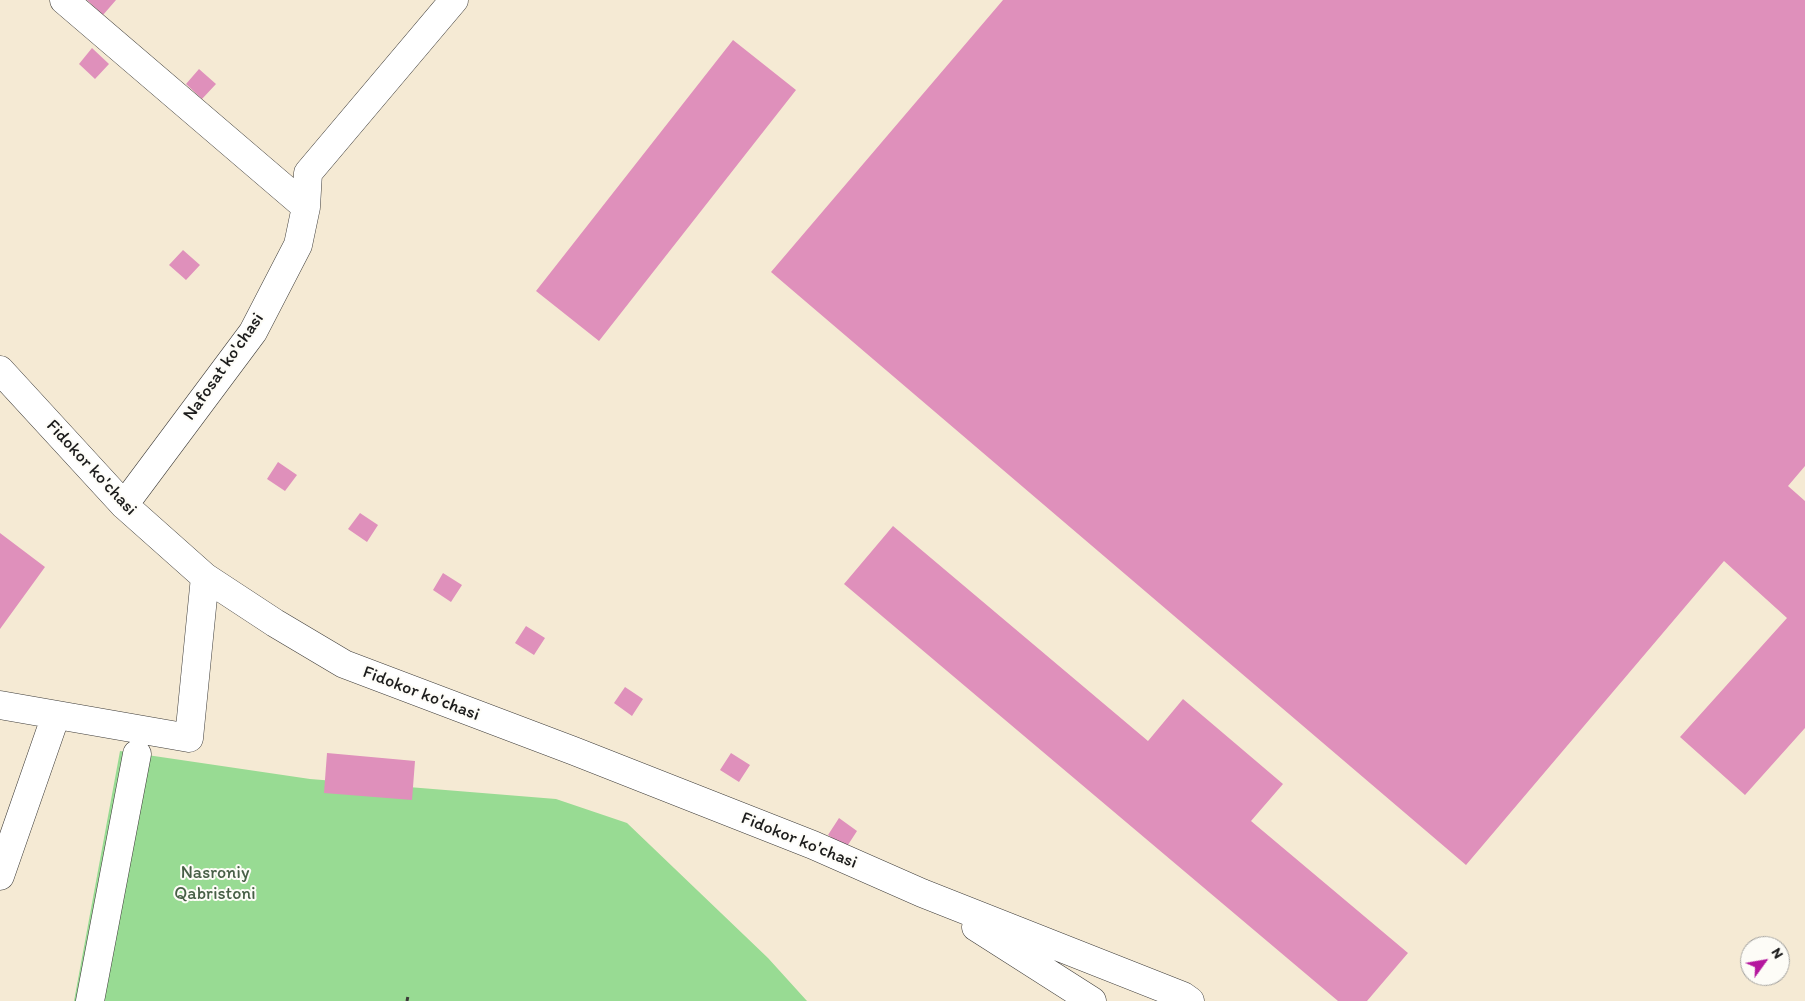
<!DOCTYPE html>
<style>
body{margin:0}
#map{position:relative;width:1805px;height:1001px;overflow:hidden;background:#f5ead4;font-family:Itim,sans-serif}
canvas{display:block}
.north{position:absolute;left:1740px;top:936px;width:50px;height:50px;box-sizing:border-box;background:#fdfcf7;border:1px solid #a3a29f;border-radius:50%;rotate:58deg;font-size:14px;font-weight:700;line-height:20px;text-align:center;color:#1c1c1c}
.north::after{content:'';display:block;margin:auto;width:18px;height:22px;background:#b5179e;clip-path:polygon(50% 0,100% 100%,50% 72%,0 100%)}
</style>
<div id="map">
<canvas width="1805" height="1001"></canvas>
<div class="north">N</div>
</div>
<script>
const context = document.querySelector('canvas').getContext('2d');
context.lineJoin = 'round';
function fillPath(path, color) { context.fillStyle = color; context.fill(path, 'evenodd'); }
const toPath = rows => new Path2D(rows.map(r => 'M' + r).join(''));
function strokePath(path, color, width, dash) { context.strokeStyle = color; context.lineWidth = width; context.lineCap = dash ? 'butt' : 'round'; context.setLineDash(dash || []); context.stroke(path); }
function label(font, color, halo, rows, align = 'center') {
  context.font = font + ' Itim,sans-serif'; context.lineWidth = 4; context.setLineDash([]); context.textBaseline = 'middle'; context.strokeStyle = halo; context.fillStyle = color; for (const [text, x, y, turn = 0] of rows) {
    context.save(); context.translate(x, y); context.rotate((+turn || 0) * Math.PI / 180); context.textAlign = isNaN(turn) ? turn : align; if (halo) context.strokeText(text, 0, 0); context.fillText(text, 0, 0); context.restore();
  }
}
fillPath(toPath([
 [120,751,310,779,556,799,627,823,768,958,807,1001,74,1001]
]), '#98db93');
fillPath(toPath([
 [87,0,116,0,103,15],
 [1003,0,1805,0,1805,466,1788,486,1805,501,1805,728,1745,795,1680,737,1787,618,1724,561,1466,865,771,272],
 [733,40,796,90,599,341,536,291],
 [92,48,109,64,95,79,79,64],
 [199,69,216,84,202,99,186,84],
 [183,250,200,265,186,280,169,265],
 [278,462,297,475,285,491,267,479],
 [360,513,378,525,367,542,348,529],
 [893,526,1148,741,1183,699,1283,784,1251,821,1408,953,1367,1001,1338,1001,844,584],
 [0,533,45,567,0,629],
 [443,573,462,585,451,602,433,590],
 [526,626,545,638,534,655,515,643],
 [625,687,643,699,632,716,614,703],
 [327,753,415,761,412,800,324,793],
 [731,753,750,765,739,782,720,770],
 [839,818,857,831,846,848,828,835]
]), '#df90bb');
const minor = toPath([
 [64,0,306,207],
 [0,370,124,505,205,577,275,623,344,664,574,751,813,845,922,893,1183,996,1190,1001],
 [124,505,253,332,298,245,306,207,308,173,454,0],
 [0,705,189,738,205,577],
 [0,876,56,715],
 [976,927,1092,1001],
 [90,1001,137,754]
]);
strokePath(minor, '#3d3b38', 29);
strokePath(toPath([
 [407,1001,408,996]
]), '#3d3b38', 3, [4, 4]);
strokePath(minor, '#fff', 28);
label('18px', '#1c1c1c', '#fdfcf7', [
 ["Nafosat ko'chasi",224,367,-55],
 ["Fidokor ko'chasi",91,468,47],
 ["Fidokor ko'chasi",421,694,21],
 ["Fidokor ko'chasi",799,841,22]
]);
label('18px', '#475f46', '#fdfcf7', [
 ["Nasroniy",215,873],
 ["Qabristoni",215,894]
]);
</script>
